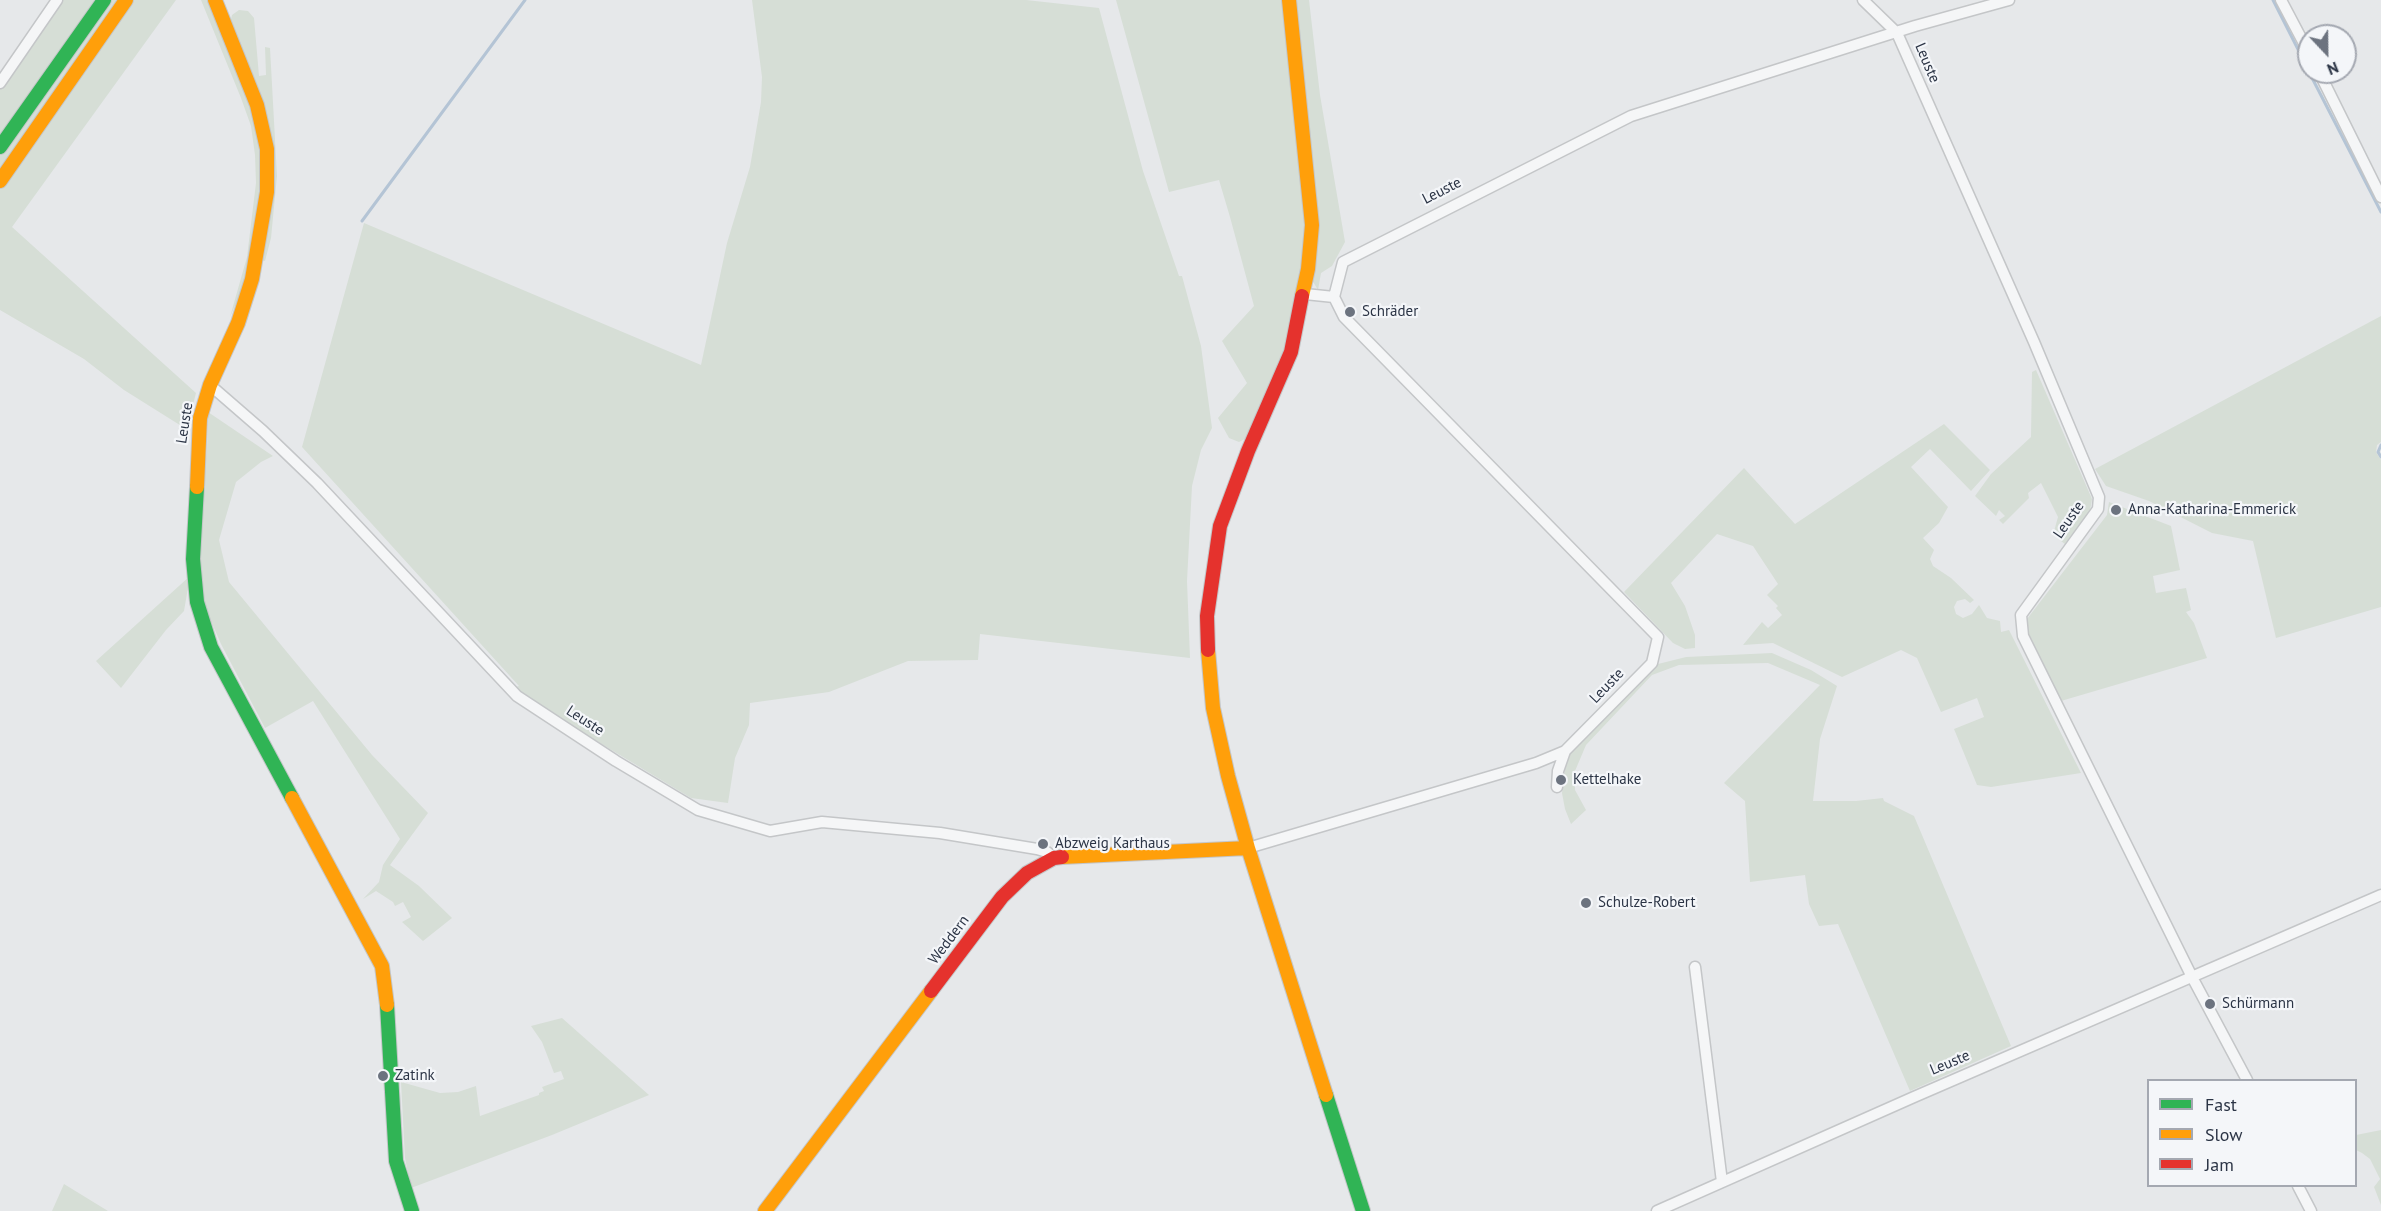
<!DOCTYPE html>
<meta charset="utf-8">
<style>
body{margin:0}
#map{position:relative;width:2381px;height:1211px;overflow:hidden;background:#e6e8ea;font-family:"PT Sans",sans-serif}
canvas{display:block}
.legend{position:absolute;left:2147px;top:1079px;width:210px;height:108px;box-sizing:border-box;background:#f4f6f9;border:2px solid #a4a8b1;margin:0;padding:8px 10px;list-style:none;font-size:18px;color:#2b3445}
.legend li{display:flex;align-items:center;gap:12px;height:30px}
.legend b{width:30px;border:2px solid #a4a8b1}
.north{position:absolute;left:2297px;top:24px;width:60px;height:60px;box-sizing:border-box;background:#f4f6f9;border:2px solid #a4a8b1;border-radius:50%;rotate:158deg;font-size:16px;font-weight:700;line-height:24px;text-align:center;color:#2b3445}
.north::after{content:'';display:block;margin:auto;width:21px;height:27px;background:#6c737f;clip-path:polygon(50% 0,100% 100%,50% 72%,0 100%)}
</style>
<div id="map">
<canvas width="2381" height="1211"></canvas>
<ul class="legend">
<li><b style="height:8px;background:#30b455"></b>Fast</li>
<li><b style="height:8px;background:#ff9f0a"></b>Slow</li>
<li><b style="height:8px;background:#e5322d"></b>Jam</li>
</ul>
<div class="north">N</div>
</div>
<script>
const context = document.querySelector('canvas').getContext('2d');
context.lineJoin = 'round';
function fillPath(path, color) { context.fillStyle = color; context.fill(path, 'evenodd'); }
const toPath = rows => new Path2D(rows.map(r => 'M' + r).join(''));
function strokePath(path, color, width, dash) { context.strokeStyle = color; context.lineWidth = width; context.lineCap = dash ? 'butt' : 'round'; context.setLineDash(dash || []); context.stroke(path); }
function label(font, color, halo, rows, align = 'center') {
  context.font = font + ' "PT Sans",sans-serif'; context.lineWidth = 4.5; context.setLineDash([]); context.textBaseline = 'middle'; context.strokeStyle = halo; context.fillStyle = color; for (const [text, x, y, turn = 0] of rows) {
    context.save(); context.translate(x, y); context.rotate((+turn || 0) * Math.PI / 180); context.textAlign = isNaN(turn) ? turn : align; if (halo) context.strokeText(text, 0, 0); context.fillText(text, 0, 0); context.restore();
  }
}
fillPath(toPath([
 [61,0,176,0,12,227,196,393,188,424,183,427,124,390,84,359,0,310,0,89],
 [201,0,210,0,250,98,262,152,262,184,249,274,230,317,247,257,256,183,255,155,251,126,241,98],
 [752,0,1026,0,1099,8,1143,171,1179,276,1182,276,1201,346,1212,428,1201,450,1192,486,1187,581,1190,658,980,634,978,660,908,661,829,692,750,703,749,725,735,758,728,803,691,798,527,699,516,687,519,686,302,447,364,223,701,365,727,243,750,167,761,102,762,77],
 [1116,0,1284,0,1305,211,1304,255,1294,319,1282,360,1249,437,1239,442,1229,438,1218,418,1247,383,1222,341,1254,306,1230,217,1219,180,1169,192],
 [1295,0,1309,0,1320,95,1345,242,1332,266,1321,273,1318,290,1312,280],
 [239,10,248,11,254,18,259,76,266,75,265,47,270,48,277,176,271,238,265,261,261,260,272,174,230,23,232,15],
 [2381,316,2381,442,2377,445,2376,452,2381,460,2381,607,2276,638,2253,541,2212,533,2149,501,2106,486,2095,469],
 [2036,370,2092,499,2090,511,2065,544,2053,535,2058,517,2041,483,2028,493,2029,498,2003,524,1999,520,2005,516,1999,510,1996,516,1975,496,1991,474,2031,437,2032,372],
 [208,412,273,456,261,462,236,482,219,540,229,582,372,755,428,813,390,865,419,886,452,918,423,941,402,922,411,917,403,902,395,906,393,902,376,891,363,899,379,882,383,865,400,839,313,701,265,728,221,644,202,600,198,559,200,501,207,451],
 [1944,424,1990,470,1971,491,1930,449,1911,467,1948,507,1939,523,1923,538,1934,550,1930,559,1933,566,1951,578,1974,600,1970,603,1965,599,1957,601,1954,607,1956,614,1963,618,1972,614,1979,605,1987,618,2000,621,2001,632,2009,630,2081,773,1991,787,1977,785,1954,729,1984,717,1977,698,1941,712,1917,658,1901,650,1842,677,1773,643,1743,645,1762,622,1768,628,1782,615,1776,608,1778,606,1767,595,1778,584,1753,546,1717,534,1671,583,1685,606,1695,635,1695,648,1685,649,1673,643,1624,592,1744,468,1795,524],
 [2109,502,2171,526,2180,570,2153,576,2156,593,2186,588,2191,610,2186,612,2194,623,2207,658,2061,701,2026,631,2027,619,2107,515],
 [190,576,184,611,166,630,121,688,96,661],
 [1772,653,1811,670,1837,686,1820,739,1813,801,1856,801,1883,798,1884,801,1914,816,2011,1046,1910,1091,1838,924,1819,926,1809,904,1805,875,1750,882,1745,801,1724,783,1820,685,1768,663,1679,665,1652,675,1586,745,1575,771,1575,790,1586,810,1571,824,1565,809,1562,793,1566,759,1571,750,1654,665,1686,657],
 [562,1018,649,1095,552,1135,411,1188,405,1158,401,1082,440,1093,458,1092,476,1086,480,1116,539,1095,539,1093,544,1091,542,1087,564,1079,561,1071,554,1073,542,1042,531,1026],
 [2381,1130,2381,1205,2374,1187,2380,1179,2370,1159,2362,1153,2356,1150,2356,1135],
 [64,1184,108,1211,52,1211]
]), '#d6ded6');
strokePath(toPath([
 [2273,0,2309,71],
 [2309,72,2381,212],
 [362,221,525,0],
 [2381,445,2378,452,2381,457]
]), '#b4c4d5', 3);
const street = toPath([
 [1863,0,1897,33,2034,342,2099,497,2098,509,2021,615,2023,636,2192,977,2247,1080],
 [2281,0,2309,53],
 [2319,72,2381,197],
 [0,83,57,0],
 [1305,294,1334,297],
 [210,385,263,431,317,483,517,696,616,761,698,810,770,831,822,822,940,833,1037,849,1047,852,1054,858],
 [1557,787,1558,771,1565,751],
 [1248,848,1536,763,1565,751,1652,663,1658,637,1344,317,1334,297,1343,262,1631,116,1915,26,2009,0],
 [1695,967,1722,1182],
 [2298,1186,2311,1211],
 [1657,1211,1914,1097,2381,895]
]);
const fast = toPath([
 [0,147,104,0],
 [197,487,193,559,197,602,211,647,292,798],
 [387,1005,396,1161,412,1211],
 [1326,1095,1363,1211]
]);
const slow = toPath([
 [1289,0,1312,225,1308,269,1302,296],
 [0,181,126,0],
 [197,487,200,418,210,385,238,323,252,279,267,192,267,149,257,105,215,0],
 [1208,650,1213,708,1228,776,1248,848,1326,1095],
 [292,798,382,966,387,1005],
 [1062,857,1248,848],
 [765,1211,931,991]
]);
const jam = toPath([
 [1208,650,1207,616,1220,526,1248,451,1291,352,1302,296],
 [931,991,1002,897,1027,873,1054,858,1062,857]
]);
strokePath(street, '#c4c6c8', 13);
strokePath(fast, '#c4c6c8', 16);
strokePath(slow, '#c4c6c8', 16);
strokePath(jam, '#c4c6c8', 16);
strokePath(street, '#f5f6f7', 10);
strokePath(fast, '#30b455', 14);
strokePath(slow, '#ff9f0a', 14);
strokePath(jam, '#e5322d', 14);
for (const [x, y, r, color] of [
 [1350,312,6,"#6c737f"],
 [2116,510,6,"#6c737f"],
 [1561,780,6,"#6c737f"],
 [1043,844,6,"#6c737f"],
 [1586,903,6,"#6c737f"],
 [2210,1004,6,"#6c737f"],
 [383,1076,6,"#6c737f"]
]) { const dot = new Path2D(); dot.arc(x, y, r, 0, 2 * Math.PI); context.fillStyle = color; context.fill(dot); strokePath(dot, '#f4f6f9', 2); }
label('15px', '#2b3445', '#f4f6f9', [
 ["Leuste",1927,63,67],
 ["Leuste",1442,191,-27],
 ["Leuste",185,423,-81],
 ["Leuste",2069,520,-55],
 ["Leuste",1607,686,-46],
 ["Leuste",585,721,33],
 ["Weddern",949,940,-53],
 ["Leuste",1950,1063,-23]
]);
label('15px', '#2b3445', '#f4f6f9', [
 ["Schräder",1362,312],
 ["Anna-Katharina-Emmerick",2128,510],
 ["Kettelhake",1573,780],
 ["Abzweig Karthaus",1055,844],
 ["Schulze-Robert",1598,903],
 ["Schürmann",2222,1004],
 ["Zatink",395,1076]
], 'left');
</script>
